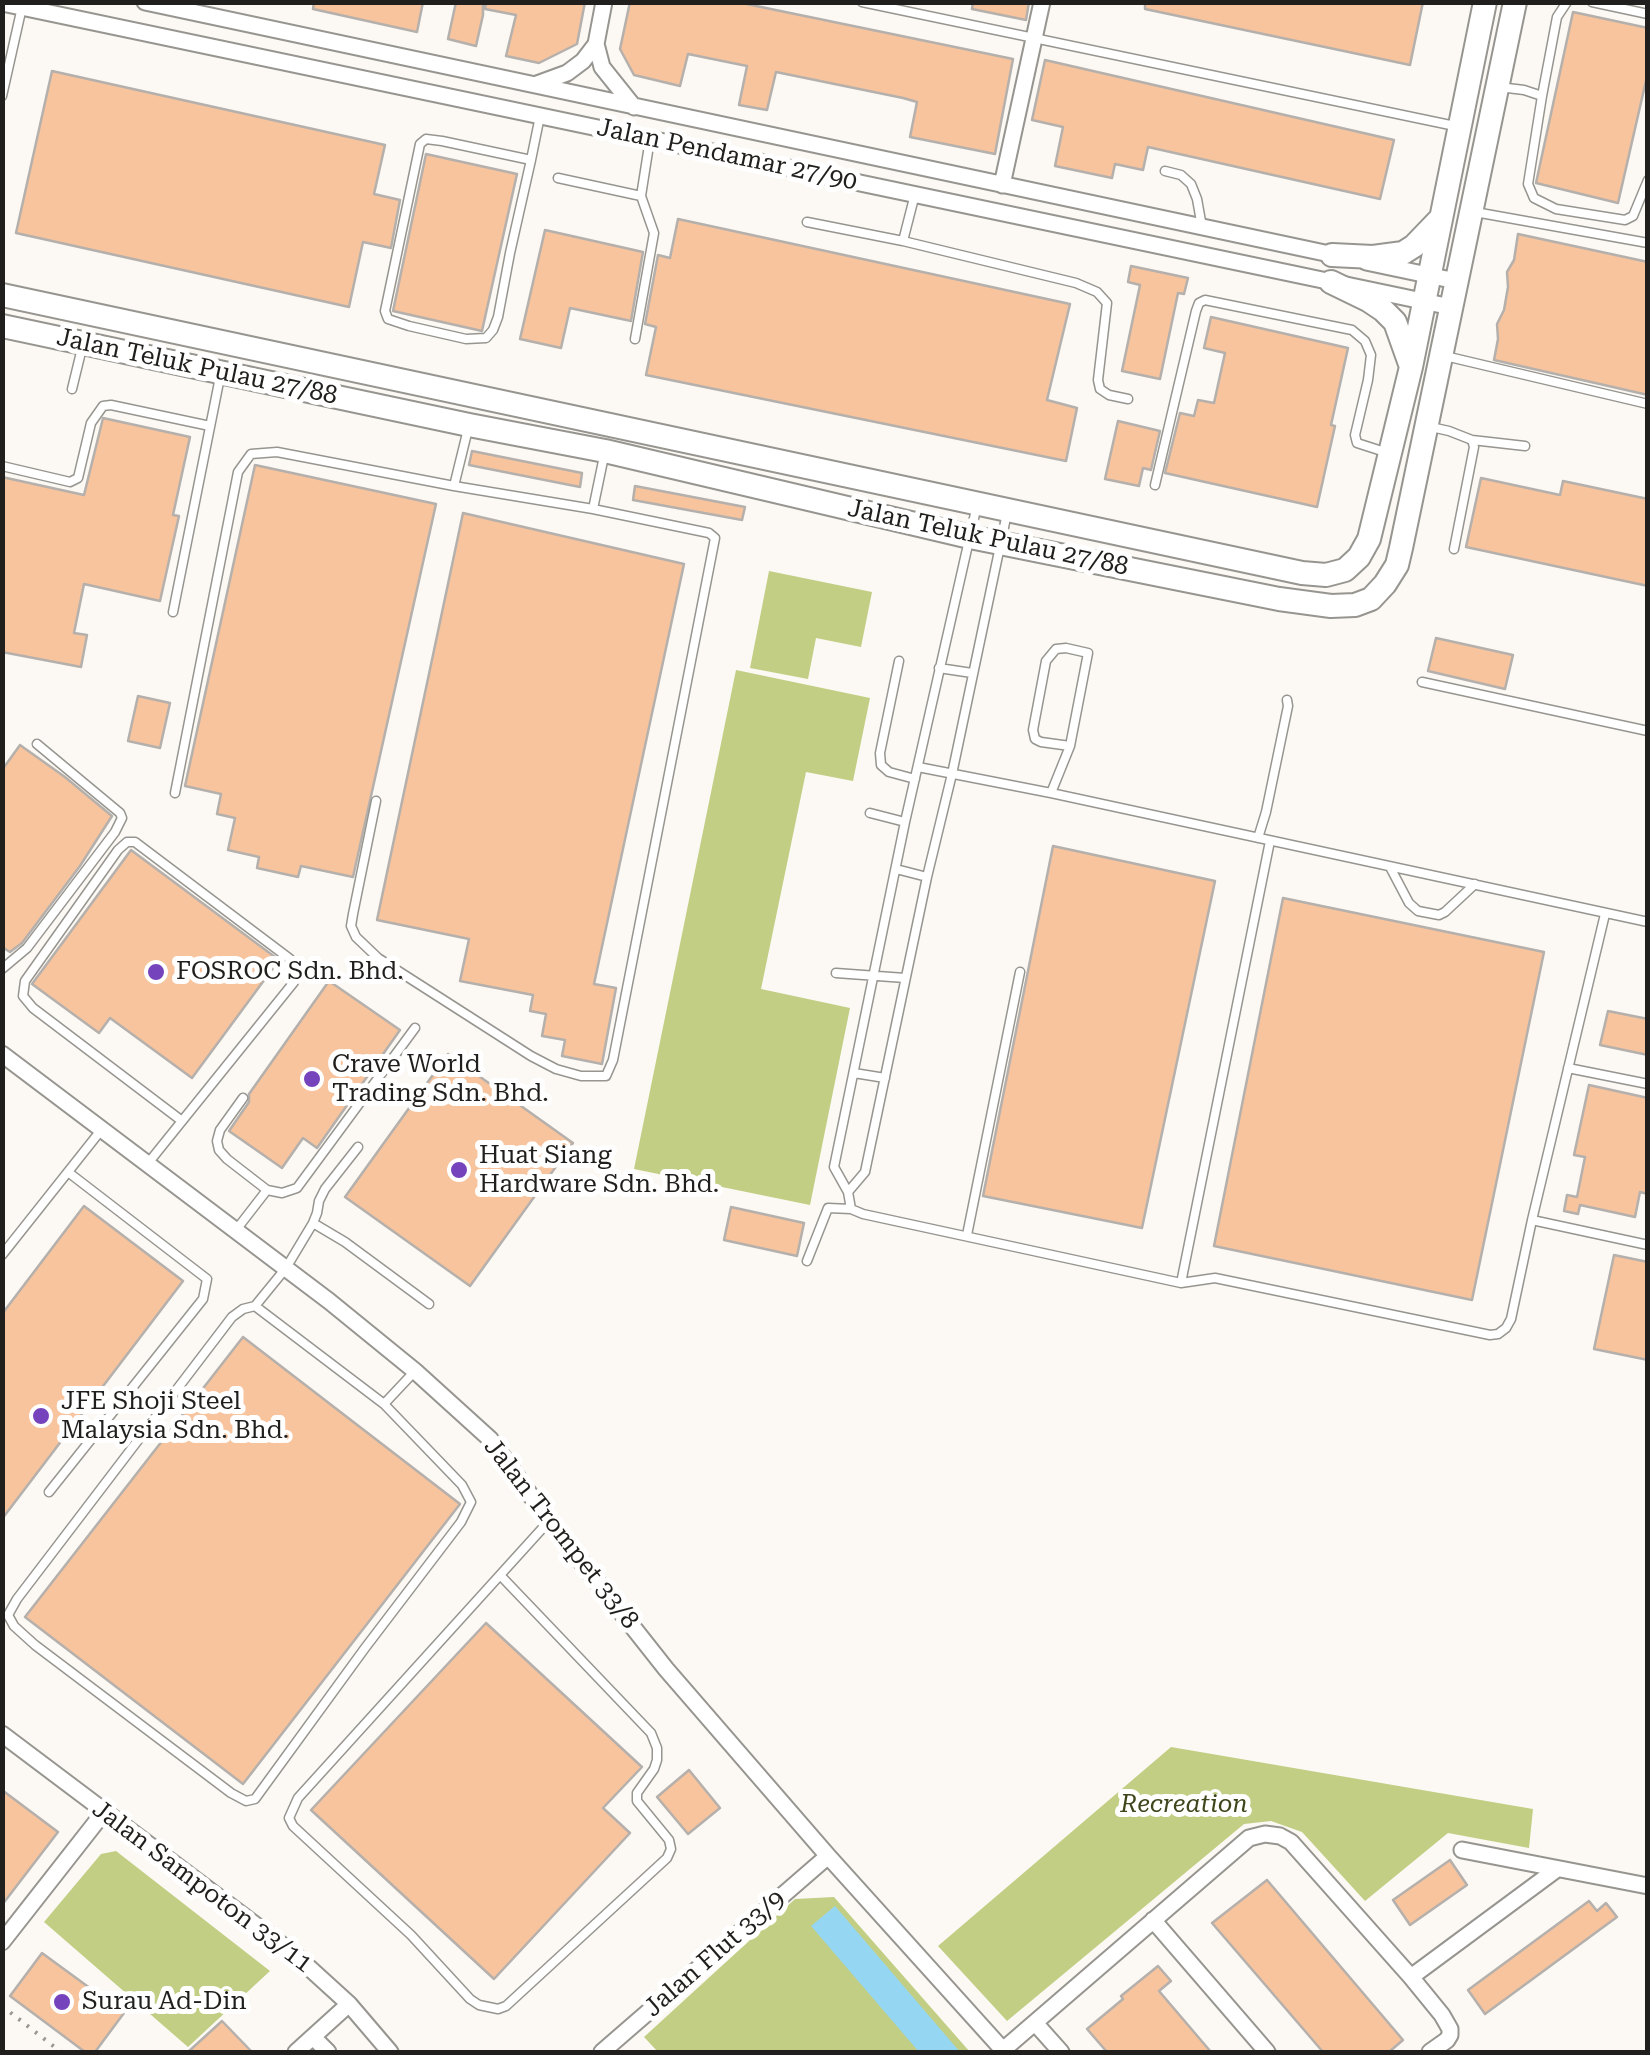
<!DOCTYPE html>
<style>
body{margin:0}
#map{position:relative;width:1650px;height:2055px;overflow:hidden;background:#fcf9f4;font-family:"Roboto Serif",serif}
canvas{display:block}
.frame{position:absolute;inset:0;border:5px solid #201f1d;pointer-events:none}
</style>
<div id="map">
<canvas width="1650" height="2055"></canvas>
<div class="frame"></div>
</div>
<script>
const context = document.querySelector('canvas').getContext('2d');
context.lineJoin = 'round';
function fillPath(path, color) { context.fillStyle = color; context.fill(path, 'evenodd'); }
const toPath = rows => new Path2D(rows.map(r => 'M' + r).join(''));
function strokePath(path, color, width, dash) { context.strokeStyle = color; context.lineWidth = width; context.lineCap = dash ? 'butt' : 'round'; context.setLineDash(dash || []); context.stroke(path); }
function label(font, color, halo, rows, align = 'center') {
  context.font = font + ' "Roboto Serif",serif'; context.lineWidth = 10; context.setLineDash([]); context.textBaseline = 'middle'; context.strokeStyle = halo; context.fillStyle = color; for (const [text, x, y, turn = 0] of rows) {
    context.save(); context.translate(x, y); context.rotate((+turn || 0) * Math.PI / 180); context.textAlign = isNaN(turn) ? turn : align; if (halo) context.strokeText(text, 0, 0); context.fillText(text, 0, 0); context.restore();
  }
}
fillPath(toPath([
 [769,571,872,592,861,647,816,638,808,679,750,668],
 [736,670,870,698,853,781,806,772,761,989,850,1008,810,1205,634,1169],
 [1171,1747,1533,1809,1529,1848,1448,1833,1365,1901,1302,1832,1271,1821,1244,1824,1007,2021,938,1946],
 [116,1851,270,1971,188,2047,44,1922,101,1854],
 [834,1897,970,2052,658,2052,644,2037,795,1899]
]), '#c2ce83');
fillPath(toPath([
 [835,1906,960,2052,919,2052,811,1926]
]), '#95d7f3');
const building = toPath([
 [314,2,423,2,417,32,313,9,314,2],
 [456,2,483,2,483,15,476,46,448,39,456,2],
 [486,2,585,2,577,44,539,63,506,56,516,15,485,9,486,2],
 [630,2,737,2,1013,59,995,154,910,137,917,102,903,98,776,72,767,110,739,105,747,66,688,54,680,86,634,75,620,49,630,2],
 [973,2,1029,2,1026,20,972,9,973,2],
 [1145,2,1423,2,1410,65,1145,9,1145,2],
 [1573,12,1648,28,1648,72,1618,203,1536,183,1573,12],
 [1045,60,1394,140,1380,199,1148,147,1143,170,1115,164,1112,178,1055,166,1063,127,1032,120,1045,60],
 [52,71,385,145,374,194,400,200,391,248,363,242,349,307,16,233,52,71],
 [426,154,517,174,482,331,393,311,426,154],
 [678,219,1070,304,1047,400,1077,408,1066,461,646,375,656,327,645,324,658,255,670,258,678,219],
 [545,230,643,252,631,321,570,308,561,348,520,339,545,230],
 [1518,234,1648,262,1648,395,1494,360,1498,339,1497,324,1504,310,1508,287,1507,272,1514,260,1518,234],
 [1131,266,1188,278,1184,294,1178,293,1160,379,1122,371,1140,285,1128,282,1131,266],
 [1211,317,1348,348,1331,425,1335,426,1317,507,1165,473,1180,413,1194,416,1198,400,1214,403,1225,353,1204,348,1211,317],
 [103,418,190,437,173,515,179,516,160,601,84,584,74,633,87,635,81,667,2,652,2,477,84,495,103,418],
 [1118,421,1160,431,1151,470,1143,468,1139,486,1105,479,1118,421],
 [472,451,582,473,580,487,469,465,472,451],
 [255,465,436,504,353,877,301,866,298,877,257,868,259,857,228,850,235,818,217,814,221,794,185,786,255,465],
 [1481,478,1560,495,1563,481,1648,499,1648,586,1466,547,1481,478],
 [635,486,745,507,742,520,633,500,635,486],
 [463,513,684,564,594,984,616,988,602,1064,562,1056,565,1040,542,1036,546,1014,530,1011,533,995,460,981,469,939,377,920,463,513],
 [1436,638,1513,655,1505,689,1428,671,1436,638],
 [138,696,170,703,160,748,128,741,138,696],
 [20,745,65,777,112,816,80,866,22,943,10,952,2,947,2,770,20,745],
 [1053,846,1215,881,1142,1228,983,1196,1053,846],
 [131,850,279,960,192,1078,110,1018,99,1033,32,984,131,850],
 [1283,898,1544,952,1472,1300,1214,1246,1283,898],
 [329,981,400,1030,317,1148,303,1138,282,1168,229,1131,249,1102,249,1094,329,981],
 [1608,1011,1648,1019,1648,1055,1600,1045,1608,1011],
 [448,1054,573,1143,470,1286,345,1197,448,1054],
 [1589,1085,1648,1098,1648,1194,1640,1192,1635,1217,1580,1205,1578,1214,1564,1211,1567,1195,1577,1197,1585,1157,1574,1155,1589,1085],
 [84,1206,183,1281,2,1519,2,1314,84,1206],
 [731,1207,804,1223,797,1256,724,1240,731,1207],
 [1614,1255,1648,1262,1648,1360,1594,1349,1614,1255],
 [243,1337,460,1504,243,1784,25,1617,243,1337],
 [486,1623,642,1767,603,1808,630,1833,494,1979,311,1810,486,1623],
 [689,1770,720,1808,688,1834,657,1797,689,1770],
 [2,1790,58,1832,2,1905,2,1790],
 [1450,1860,1467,1885,1410,1925,1393,1900,1450,1860],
 [1267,1880,1403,2040,1389,2052,1323,2052,1212,1923,1267,1880],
 [1589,1901,1597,1911,1606,1903,1617,1917,1485,2014,1468,1990,1589,1901],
 [42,1953,124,2013,95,2052,85,2052,10,1996,42,1953],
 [1158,1966,1171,1981,1159,1991,1211,2052,1107,2052,1087,2029,1123,1999,1121,1996,1158,1966],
 [222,2021,252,2052,188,2052,222,2021]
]);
fillPath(building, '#f7c49e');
strokePath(building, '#b5b0ac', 2.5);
const lane = toPath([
 [862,2,1455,126],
 [1592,2,1648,14],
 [1499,87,1524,90,1542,96,1557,17,1567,2],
 [2,96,22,7],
 [1542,96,1528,184,1534,198,1556,209,1625,220,1633,216,1648,180],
 [531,160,442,141,426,139,420,144,385,311,388,319,409,326,466,339,486,338,493,330,498,317,510,253,531,160,540,116],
 [1165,171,1181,175,1191,184,1197,199,1202,227],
 [558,178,641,196],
 [915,194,903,241,1076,283,1097,292,1107,303,1098,380,1100,389,1109,395,1128,399],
 [1475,212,1648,243],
 [807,222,903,241],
 [635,339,654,233,641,196,650,139],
 [1445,356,1648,404],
 [72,389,82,348],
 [1431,427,1449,431,1472,440,1474,447,1454,549],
 [1472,440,1525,446],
 [2,466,70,482,78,478,91,423,103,406,111,405,210,426],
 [1155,485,1196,311,1199,303,1205,300,1352,330,1365,341,1371,355,1368,380,1355,435,1357,443,1385,452],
 [454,486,468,429],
 [977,505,905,822,834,1167,848,1192,851,1209,863,1214,1181,1283,1215,1278,1490,1335,1498,1334,1506,1328,1511,1319,1532,1220,1605,914],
 [593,509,604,456],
 [173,612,220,377],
 [899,661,880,753,881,765,889,772,915,779],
 [939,668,972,673],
 [1422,682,1648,731],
 [918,767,1051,793,1648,922],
 [175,793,238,472,251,454,277,452,454,486,593,509,709,533,715,538,613,1060,606,1076,581,1076,556,1069,531,1056,378,958,356,937,351,926,353,914,376,801],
 [1051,793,1070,746,1088,653,1066,648,1056,649,1046,661,1033,730,1035,739,1041,742,1070,746],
 [870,813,905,822],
 [1258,838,1266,812,1288,706,1287,700],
 [1390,867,1409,903,1418,911,1439,915,1445,912,1475,884],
 [896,869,927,877],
 [2,969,27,948,115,832,122,818,120,813,37,744],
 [836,973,905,978],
 [1568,1068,1648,1084],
 [854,1073,885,1078],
 [243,1098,220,1130,217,1141,219,1150,227,1159,267,1190],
 [149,1162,294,982,297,970,290,959,135,842,127,842,118,850,25,981,23,996,33,1008,182,1121],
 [848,1192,865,1172,927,877,952,774,1007,513],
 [1532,1220,1648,1245],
 [313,1223,317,1213,319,1201,325,1189,358,1147],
 [236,1230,267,1190,282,1193,297,1188,415,1028],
 [967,1235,1020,972],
 [2,1255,102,1129],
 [807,1261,828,1208,851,1209],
 [1181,1283,1270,841],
 [255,1306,384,1404,462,1485,471,1502,461,1522,365,1648,255,1799,246,1801,231,1793,35,1645,14,1626,8,1615,17,1599,232,1317,243,1309,255,1306,286,1268,313,1223,345,1242,429,1304],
 [384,1404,415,1371],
 [49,1492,203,1299,207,1279,68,1172],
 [500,1575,651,1733,657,1748,657,1760,654,1769,637,1793,637,1801,669,1840,671,1849,667,1858,506,2006,498,2009,479,2005,470,1999,411,1935,293,1826,289,1818,298,1798,549,1521]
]);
const street = toPath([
 [145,2,1339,256],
 [2,3,1451,307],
 [596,44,602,67,634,107],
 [537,84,567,73,583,61,596,44,604,2],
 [1002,185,1042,2],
 [1366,262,1456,281],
 [2,1054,329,1301,415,1371,490,1439,549,1521,666,1669,828,1856,1003,2050,1249,1838,1265,1834,1280,1836,1291,1842,1411,1977,1442,2015,1450,2029,1450,2035,1447,2040,1430,2052],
 [2,1734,294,1954,349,2004,390,2052],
 [1462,1850,1648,1886],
 [1153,1920,1267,2052],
 [2,1942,104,1812],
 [1411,1977,1557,1869],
 [1036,2024,1061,2052],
 [313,2037,328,2052],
 [296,2052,349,2004],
 [602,2052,828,1856]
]);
const secondary = toPath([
 [1332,255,1373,257,1403,253,1414,246,1440,219],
 [1331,282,1368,300,1383,310,1395,322,1410,364],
 [2,295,1302,573,1326,575,1345,570,1359,557,1369,539,1411,367,1485,2],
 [2,326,469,425,605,451,970,537,1279,599,1331,606,1355,605,1371,599,1385,584,1397,565,1401,548,1515,2]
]);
strokePath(lane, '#979590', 11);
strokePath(street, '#979590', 19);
strokePath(secondary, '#979590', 26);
strokePath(toPath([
 [2,2006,61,2052]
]), '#999793', 4, [2.5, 8]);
strokePath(lane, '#fff', 8);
strokePath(street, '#fff', 15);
strokePath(secondary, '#fff', 22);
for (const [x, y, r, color] of [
 [156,972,10,"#7544bc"],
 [312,1079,10,"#7544bc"],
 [459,1170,10,"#7544bc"],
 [41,1416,10,"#7544bc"],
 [62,2002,10,"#7544bc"]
]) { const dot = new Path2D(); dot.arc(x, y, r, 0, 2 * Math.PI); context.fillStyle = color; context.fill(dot); strokePath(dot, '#fff', 4); }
label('25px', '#201f1d', '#fff', [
 ["Jalan Pendamar 27/90",727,155,12],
 ["Jalan Teluk Pulau 27/88",197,367,12],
 ["Jalan Teluk Pulau 27/88",988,538,12],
 ["Jalan Trompet 33/8",561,1534,52],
 ["Jalan Sampoton 33/11",202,1887,37],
 ["Jalan Flut 33/9",715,1954,-41]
]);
label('25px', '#201f1d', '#fff', [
 ["FOSROC Sdn. Bhd.",176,972],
 ["Crave World",332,1065],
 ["Trading Sdn. Bhd.",332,1094],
 ["Huat Siang",479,1156],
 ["Hardware Sdn. Bhd.",479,1185],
 ["JFE Shoji Steel",61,1402],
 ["Malaysia Sdn. Bhd.",61,1431],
 ["Surau Ad-Din",82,2002]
], 'left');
label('italic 25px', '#40461c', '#fff', [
 ["Recreation",1184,1805]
]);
</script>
